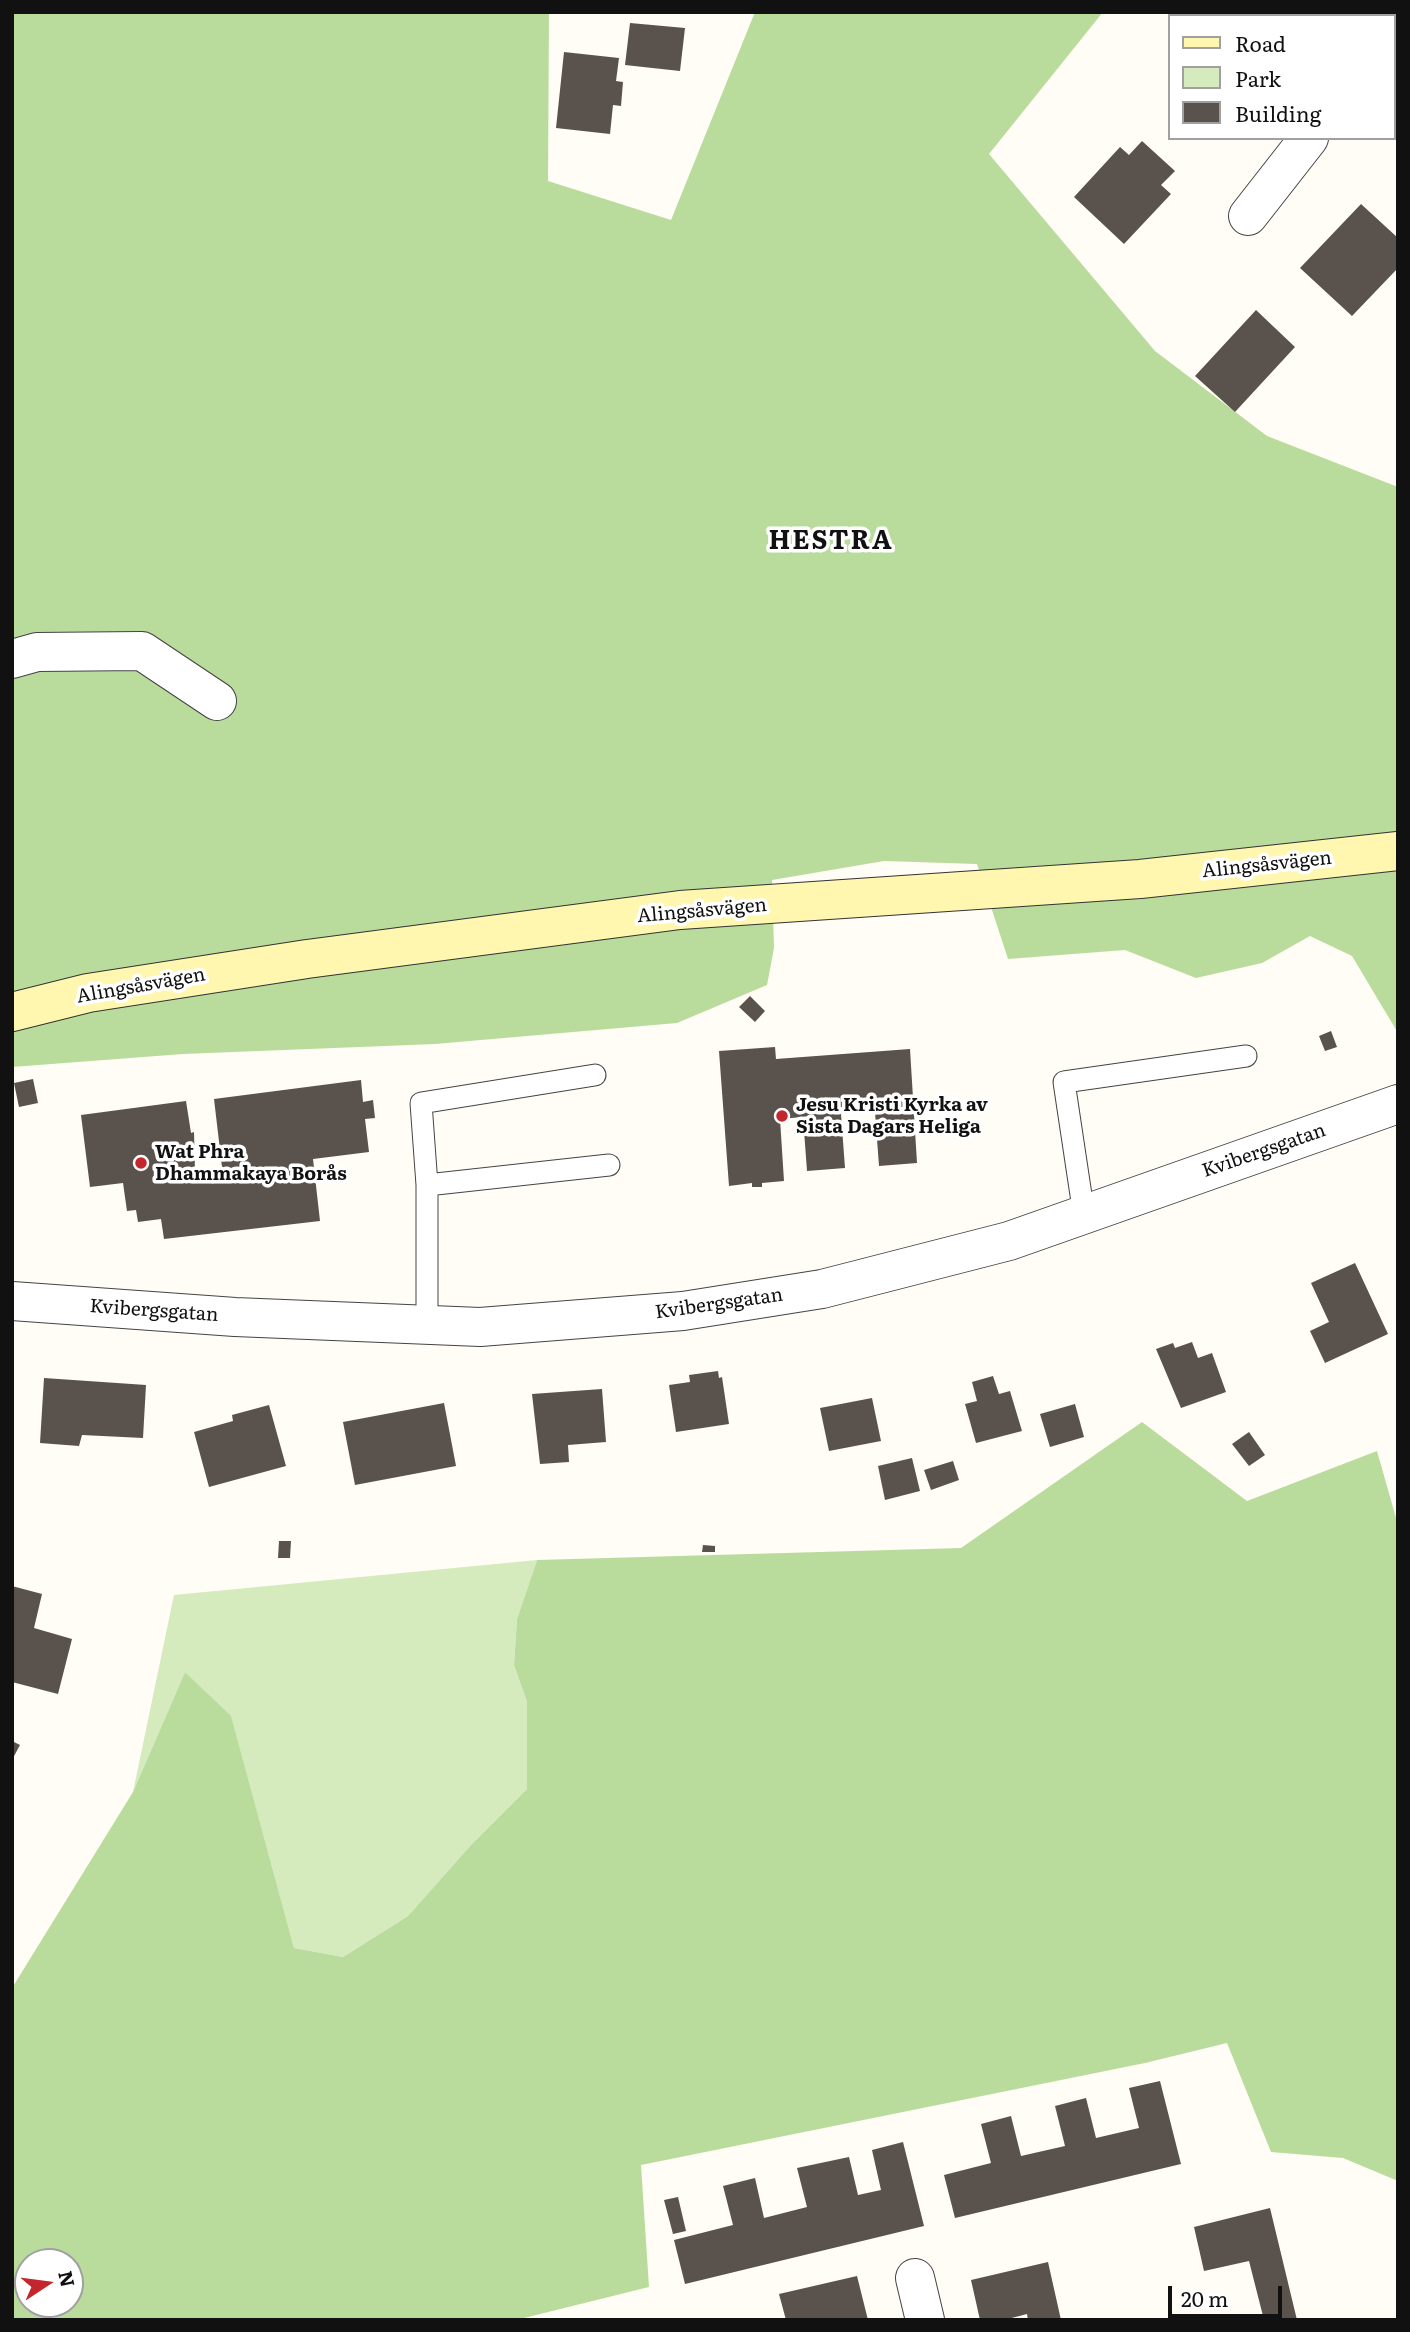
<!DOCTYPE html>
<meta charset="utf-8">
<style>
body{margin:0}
#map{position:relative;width:1410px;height:2332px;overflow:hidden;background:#fffdf5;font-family:Literata,serif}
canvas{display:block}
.frame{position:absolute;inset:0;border:14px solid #111;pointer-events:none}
.legend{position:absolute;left:1168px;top:14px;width:228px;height:126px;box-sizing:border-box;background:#fff;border:2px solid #a0a0a0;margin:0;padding:9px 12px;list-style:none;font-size:21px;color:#111}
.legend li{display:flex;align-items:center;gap:14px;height:35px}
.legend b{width:35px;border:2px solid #a0a0a0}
.north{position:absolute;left:14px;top:2248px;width:70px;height:70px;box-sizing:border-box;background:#fff;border:2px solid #a0a0a0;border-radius:50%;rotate:77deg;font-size:19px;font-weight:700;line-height:28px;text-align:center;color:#111}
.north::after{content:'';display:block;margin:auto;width:24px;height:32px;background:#c4262e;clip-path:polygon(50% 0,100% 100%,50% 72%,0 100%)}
.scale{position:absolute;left:1168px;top:2286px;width:114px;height:32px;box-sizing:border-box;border:4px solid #111;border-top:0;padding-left:9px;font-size:21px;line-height:24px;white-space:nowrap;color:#111;-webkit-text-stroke:5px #fff;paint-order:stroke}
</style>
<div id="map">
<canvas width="1410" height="2332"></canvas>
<div class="frame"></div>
<ul class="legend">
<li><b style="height:9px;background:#fff6b0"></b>Road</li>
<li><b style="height:19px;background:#d5ebbd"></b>Park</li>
<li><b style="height:19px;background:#5a524d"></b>Building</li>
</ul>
<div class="north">N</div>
<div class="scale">20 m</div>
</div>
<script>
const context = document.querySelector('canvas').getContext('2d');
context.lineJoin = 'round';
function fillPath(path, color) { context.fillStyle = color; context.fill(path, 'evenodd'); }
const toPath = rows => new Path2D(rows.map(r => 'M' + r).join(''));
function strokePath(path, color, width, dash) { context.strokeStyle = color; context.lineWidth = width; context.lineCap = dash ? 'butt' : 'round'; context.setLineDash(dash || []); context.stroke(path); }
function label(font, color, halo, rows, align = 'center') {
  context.font = font + ' Literata,serif'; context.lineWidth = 7; context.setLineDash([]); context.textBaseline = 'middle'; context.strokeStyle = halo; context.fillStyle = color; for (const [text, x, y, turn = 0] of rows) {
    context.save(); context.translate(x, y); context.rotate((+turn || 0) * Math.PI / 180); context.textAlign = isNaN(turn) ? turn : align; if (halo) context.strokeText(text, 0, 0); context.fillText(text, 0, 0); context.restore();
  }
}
fillPath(toPath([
 [537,1560,517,1619,514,1665,527,1702,527,1789,471,1845,408,1916,343,1957,294,1948,231,1717,185,1672,133,1792,174,1595]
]), '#d5ebbd');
fillPath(toPath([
 [12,12,549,12,548,181,671,220,755,12,1103,12,989,154,1155,351,1267,436,1398,487,1398,1033,1352,956,1310,936,1262,963,1196,978,1125,950,1008,959,977,864,884,861,772,880,774,948,767,985,677,1023,435,1044,183,1054,12,1067],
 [1142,1422,1247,1501,1377,1451,1398,1525,1398,2181,1343,2158,1271,2152,1227,2043,1145,2063,641,2165,649,2287,516,2320,12,2320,12,1988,133,1792,185,1672,231,1716,294,1948,343,1957,408,1916,471,1845,527,1789,527,1702,514,1665,517,1619,537,1560,961,1548],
 [28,2262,70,2262,70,2304,28,2304]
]), '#b9dc9c');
fillPath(toPath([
 [1278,12,1323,12,1320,16,1282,16],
 [630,23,685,28,680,71,625,65],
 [564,52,619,58,616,81,623,82,621,106,613,105,610,134,556,128],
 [1398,106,1398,137,1394,133,1394,110],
 [1142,141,1175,171,1161,185,1171,194,1124,244,1074,197,1120,147,1129,155],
 [1361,204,1398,238,1398,268,1352,316,1300,268],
 [1256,310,1295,347,1235,412,1195,376],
 [750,996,765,1011,755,1022,739,1007],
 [1331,1031,1337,1047,1325,1051,1319,1036],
 [775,1047,776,1059,910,1049,917,1163,879,1166,875,1112,841,1114,845,1168,807,1171,803,1117,780,1119,784,1181,762,1183,762,1187,752,1187,752,1183,729,1186,719,1051],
 [33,1079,38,1103,19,1107,14,1083],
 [361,1080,363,1102,373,1100,375,1118,365,1119,369,1152,313,1159,320,1221,164,1239,161,1219,138,1222,136,1210,127,1211,123,1183,90,1187,81,1115,186,1101,191,1133,194,1132,195,1171,222,1167,214,1099],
 [1355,1263,1388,1334,1325,1363,1310,1331,1329,1322,1311,1283],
 [1192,1342,1198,1358,1212,1353,1226,1392,1181,1408,1156,1349,1173,1343,1175,1348],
 [718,1371,719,1378,722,1377,729,1424,676,1432,669,1385,690,1382,689,1375],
 [993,1376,999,1394,1010,1391,1022,1431,976,1443,965,1404,977,1401,972,1382],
 [44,1378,146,1385,143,1438,82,1435,79,1446,40,1443],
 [602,1389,606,1442,568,1445,569,1462,540,1464,532,1394],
 [872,1398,881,1441,829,1451,820,1408],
 [444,1403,456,1466,355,1485,343,1422],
 [1075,1404,1084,1437,1050,1447,1040,1414],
 [269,1405,286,1466,209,1487,194,1432,233,1421,232,1415],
 [1249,1432,1265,1455,1249,1466,1232,1444],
 [912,1458,920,1491,885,1500,878,1466],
 [953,1461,959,1480,931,1490,924,1470],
 [279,1541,291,1541,290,1558,278,1558],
 [703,1545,715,1546,715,1552,702,1552],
 [12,1586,42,1594,34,1628,72,1639,58,1694,12,1682],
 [12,1741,20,1745,12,1760],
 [1160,2081,1181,2164,955,2218,944,2175,991,2163,981,2124,1011,2116,1021,2156,1065,2146,1055,2106,1086,2098,1096,2138,1139,2128,1129,2088],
 [903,2142,924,2226,685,2284,674,2240,733,2225,723,2186,755,2178,764,2218,807,2207,797,2168,849,2157,858,2195,881,2190,872,2150],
 [678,2197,686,2231,673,2234,664,2200],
 [1270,2208,1290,2291,1297,2320,1264,2320,1249,2261,1204,2271,1194,2227],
 [1048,2262,1061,2320,1028,2320,1027,2314,1004,2320,980,2320,971,2280],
 [857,2276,868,2320,786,2320,779,2294]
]), '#5a524d');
const lane = toPath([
 [427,1185,421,1103,595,1075],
 [1084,1215,1064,1082,1246,1056],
 [427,1325,427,1185,609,1165]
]);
const street = toPath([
 [1394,30,1398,25],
 [1248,216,1309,138],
 [12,659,37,652,142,651,217,701],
 [12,1301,235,1317,480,1327,683,1311,822,1289,1009,1241,1398,1104],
 [915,2278,925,2320]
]);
const secondary = toPath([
 [12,1012,88,993,307,959,680,910,1140,879,1398,851]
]);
strokePath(lane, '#444', 23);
strokePath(street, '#444', 40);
strokePath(secondary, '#333', 40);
strokePath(lane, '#fff', 21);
strokePath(street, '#fff', 38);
strokePath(secondary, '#fff6b0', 38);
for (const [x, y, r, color] of [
 [782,1116,7,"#c4262e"],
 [141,1163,7,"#c4262e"]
]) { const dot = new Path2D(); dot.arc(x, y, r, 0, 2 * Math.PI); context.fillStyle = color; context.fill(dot); strokePath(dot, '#fff', 2.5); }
label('19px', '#111', '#fff', [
 ["Alingsåsvägen",1267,865,-6],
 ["Alingsåsvägen",702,911,-5],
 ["Alingsåsvägen",141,986,-10],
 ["Kvibergsgatan",1264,1151,-19],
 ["Kvibergsgatan",719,1304,-8],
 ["Kvibergsgatan",154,1311,4]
]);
label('bold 19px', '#111', '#fff', [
 ["Jesu Kristi Kyrka av",796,1105],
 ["Sista Dagars Heliga",796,1127],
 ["Wat Phra",155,1152],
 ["Dhammakaya Borås",155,1174]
], 'left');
context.letterSpacing = '2px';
label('bold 26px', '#111', '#fff', [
 ["HESTRA",831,541]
]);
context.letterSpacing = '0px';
</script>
